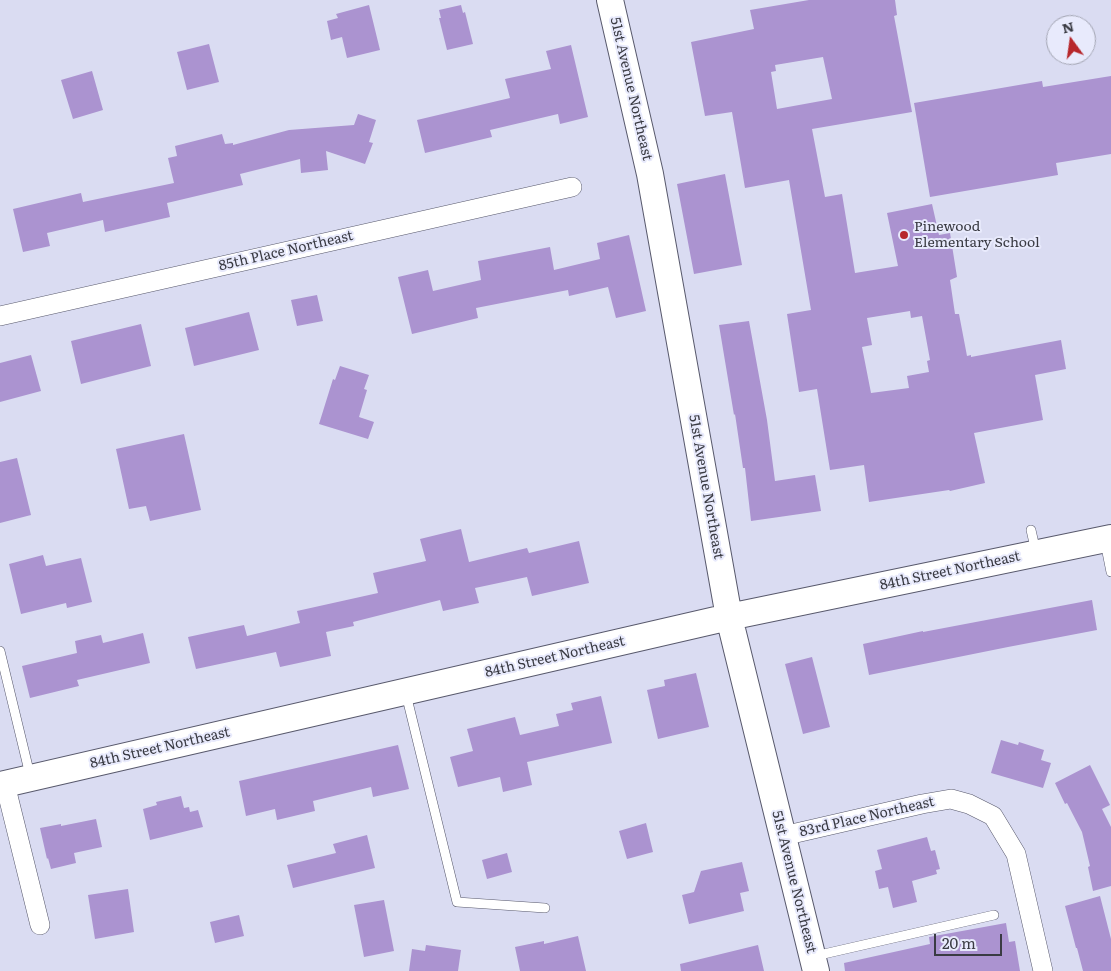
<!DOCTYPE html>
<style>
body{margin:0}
#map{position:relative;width:1111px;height:971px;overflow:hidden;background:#dadcf2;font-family:Literata,serif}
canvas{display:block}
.north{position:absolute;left:1046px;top:15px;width:50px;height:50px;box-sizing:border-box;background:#e8eafc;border:1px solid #a2a4b2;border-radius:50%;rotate:346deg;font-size:14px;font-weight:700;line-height:20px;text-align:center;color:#3a3b43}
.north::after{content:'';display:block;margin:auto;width:18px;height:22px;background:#b7272c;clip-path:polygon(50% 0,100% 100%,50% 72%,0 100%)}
.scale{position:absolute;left:934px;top:934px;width:68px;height:22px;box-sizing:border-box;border:2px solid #3a3b43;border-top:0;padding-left:6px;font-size:15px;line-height:18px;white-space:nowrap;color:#3a3b43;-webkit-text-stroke:4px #e8eafc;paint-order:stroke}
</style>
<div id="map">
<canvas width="1111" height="971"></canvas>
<div class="north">N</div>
<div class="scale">20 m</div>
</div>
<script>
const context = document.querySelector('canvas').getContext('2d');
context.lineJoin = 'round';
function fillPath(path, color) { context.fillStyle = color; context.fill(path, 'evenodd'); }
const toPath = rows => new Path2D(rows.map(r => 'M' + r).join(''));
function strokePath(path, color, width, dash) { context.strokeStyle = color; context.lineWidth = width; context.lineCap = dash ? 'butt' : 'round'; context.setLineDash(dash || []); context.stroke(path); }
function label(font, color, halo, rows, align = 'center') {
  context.font = font + ' Literata,serif'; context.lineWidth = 4; context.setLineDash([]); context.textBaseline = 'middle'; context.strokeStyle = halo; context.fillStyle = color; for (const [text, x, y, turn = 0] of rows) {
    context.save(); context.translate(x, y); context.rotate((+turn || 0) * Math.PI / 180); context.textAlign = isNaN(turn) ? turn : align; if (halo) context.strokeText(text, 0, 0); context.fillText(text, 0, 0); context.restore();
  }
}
fillPath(toPath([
 [809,0,895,0,897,15,894,16,912,112,812,129,825,197,842,194,855,273,898,266,887,213,932,204,939,235,950,233,957,277,950,280,955,314,959,314,967,356,971,355,971,357,1061,340,1066,369,1035,375,1043,420,974,433,985,483,950,491,949,490,869,502,864,465,830,470,817,389,799,392,787,314,811,310,789,180,745,188,732,112,705,116,691,42,754,29,750,10],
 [823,57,832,99,777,109,771,72,776,71,775,65],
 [910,311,911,318,922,316,930,360,927,361,929,372,907,376,909,388,871,393,862,347,872,345,867,318],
 [369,5,380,50,347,58,342,37,331,40,327,21,338,18,336,14],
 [461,5,463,13,465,12,473,44,447,50,439,18,441,18,439,10],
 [209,44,219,82,187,90,177,52],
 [571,45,588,117,560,124,558,114,490,130,492,137,425,153,417,120,510,98,505,79,551,69,546,51],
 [92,71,103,110,73,119,61,80],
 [1111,76,1111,154,1056,163,1058,175,930,197,914,103,1042,81,1043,87],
 [358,114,376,120,369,142,373,143,365,164,326,151,328,170,301,173,300,159,240,174,243,185,167,203,170,217,105,232,103,220,47,233,50,246,23,252,13,209,81,193,83,202,174,183,168,158,177,156,175,146,222,134,225,144,233,143,233,145,289,130,354,125],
 [725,174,742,265,694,274,677,184],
 [629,235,646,311,616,318,608,287,569,296,568,290,476,308,478,318,412,334,398,277,428,270,433,291,481,280,478,261,550,247,554,270,600,259,597,243],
 [317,295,323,321,297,326,291,300],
 [249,312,259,350,194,366,185,328],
 [749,321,767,420,775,481,815,475,821,511,751,521,745,468,743,468,735,414,734,415,719,325],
 [141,324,151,366,81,384,71,341],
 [31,355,41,391,0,402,0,363],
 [340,366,369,375,364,389,367,390,359,417,374,422,368,439,319,424,333,379,335,380],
 [184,434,201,510,150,521,146,506,129,509,116,449],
 [17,458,31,515,0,523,0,462],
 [461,529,469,562,527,548,529,553,579,541,589,583,532,596,527,577,475,588,479,603,443,611,440,600,353,622,354,626,326,632,331,656,280,667,276,652,196,669,188,637,244,625,247,636,300,623,297,611,378,593,373,573,426,561,420,539],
 [43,555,46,566,81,558,92,602,67,608,66,603,21,614,9,564],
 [1092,600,1097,630,1008,647,869,675,863,644,923,631,923,632],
 [143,633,150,663,77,680,79,686,30,698,22,666,77,653,75,641,101,635,103,643],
 [812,657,830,727,803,734,785,664],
 [696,673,709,727,658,739,647,690,665,686,664,680],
 [601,696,612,743,527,762,532,785,503,792,500,777,458,787,450,757,473,751,467,729,515,717,520,735,559,726,556,714,573,710,571,703],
 [1001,740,1018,745,1019,742,1044,750,1041,760,1051,763,1043,788,991,773],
 [398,745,409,789,373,797,371,787,313,801,315,811,277,820,275,809,246,816,239,781],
 [1090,765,1110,805,1102,809,1111,827,1111,886,1093,891,1088,867,1090,866,1082,832,1067,803,1065,804,1055,783],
 [181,796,184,808,189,807,190,812,198,810,203,827,150,840,143,809,157,805,156,802],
 [96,819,102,847,74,853,76,863,51,869,48,858,47,859,40,828,61,824,61,826],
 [646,823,653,852,627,859,619,831],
 [367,835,375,868,293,888,287,865,336,853,333,844],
 [927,837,931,851,935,850,940,869,936,870,937,874,912,881,917,902,893,908,888,887,879,889,875,871,882,869,877,850],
 [507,853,512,872,487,879,482,860],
 [742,862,749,891,740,893,744,911,689,924,682,895,694,892,701,871],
 [128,889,134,932,95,939,88,895],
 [1100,896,1111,939,1111,971,1083,971,1077,948,1076,948,1065,906],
 [384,900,394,951,364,957,354,905],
 [239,915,244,936,215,943,210,922],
 [1006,923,1009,942,1015,941,1020,971,845,971,844,963,930,944,929,937],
 [578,936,586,971,520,971,515,947,544,941,544,944],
 [426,945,461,950,458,971,409,971,412,949,425,951],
 [758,945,764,971,681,971,680,964]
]), '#ab93d0');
const lane = toPath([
 [1031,530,1036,552],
 [1105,542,1111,572],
 [0,651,30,775],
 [406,694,457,902,545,908],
 [815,956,994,915]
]);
const street = toPath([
 [0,316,572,187],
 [5,784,40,925],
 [783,836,922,804,951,799,969,804,993,816,1016,854,1043,971]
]);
const secondary = toPath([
 [610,0,650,174,729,617,816,971],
 [0,785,729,617,1111,538]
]);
strokePath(lane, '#58596c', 10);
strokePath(street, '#58596c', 20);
strokePath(secondary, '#58596c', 28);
strokePath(lane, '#fff', 9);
strokePath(street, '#fff', 19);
strokePath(secondary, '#fff', 26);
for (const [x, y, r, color] of [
 [904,235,5,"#b7272c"]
]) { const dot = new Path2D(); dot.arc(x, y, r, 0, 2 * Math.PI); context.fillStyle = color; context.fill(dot); strokePath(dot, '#e8eafc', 2); }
label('14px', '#3a3b43', '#e8eafc', [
 ["51st Avenue Northeast",631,89,77],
 ["85th Place Northeast",286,251,-13],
 ["51st Avenue Northeast",706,487,80],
 ["84th Street Northeast",950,571,-12],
 ["84th Street Northeast",555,657,-13],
 ["84th Street Northeast",160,748,-13],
 ["83rd Place Northeast",867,817,-13],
 ["51st Avenue Northeast",794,882,76]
]);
label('14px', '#3a3b43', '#e8eafc', [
 ["Pinewood",914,227],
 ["Elementary School",914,243]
], 'left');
</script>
